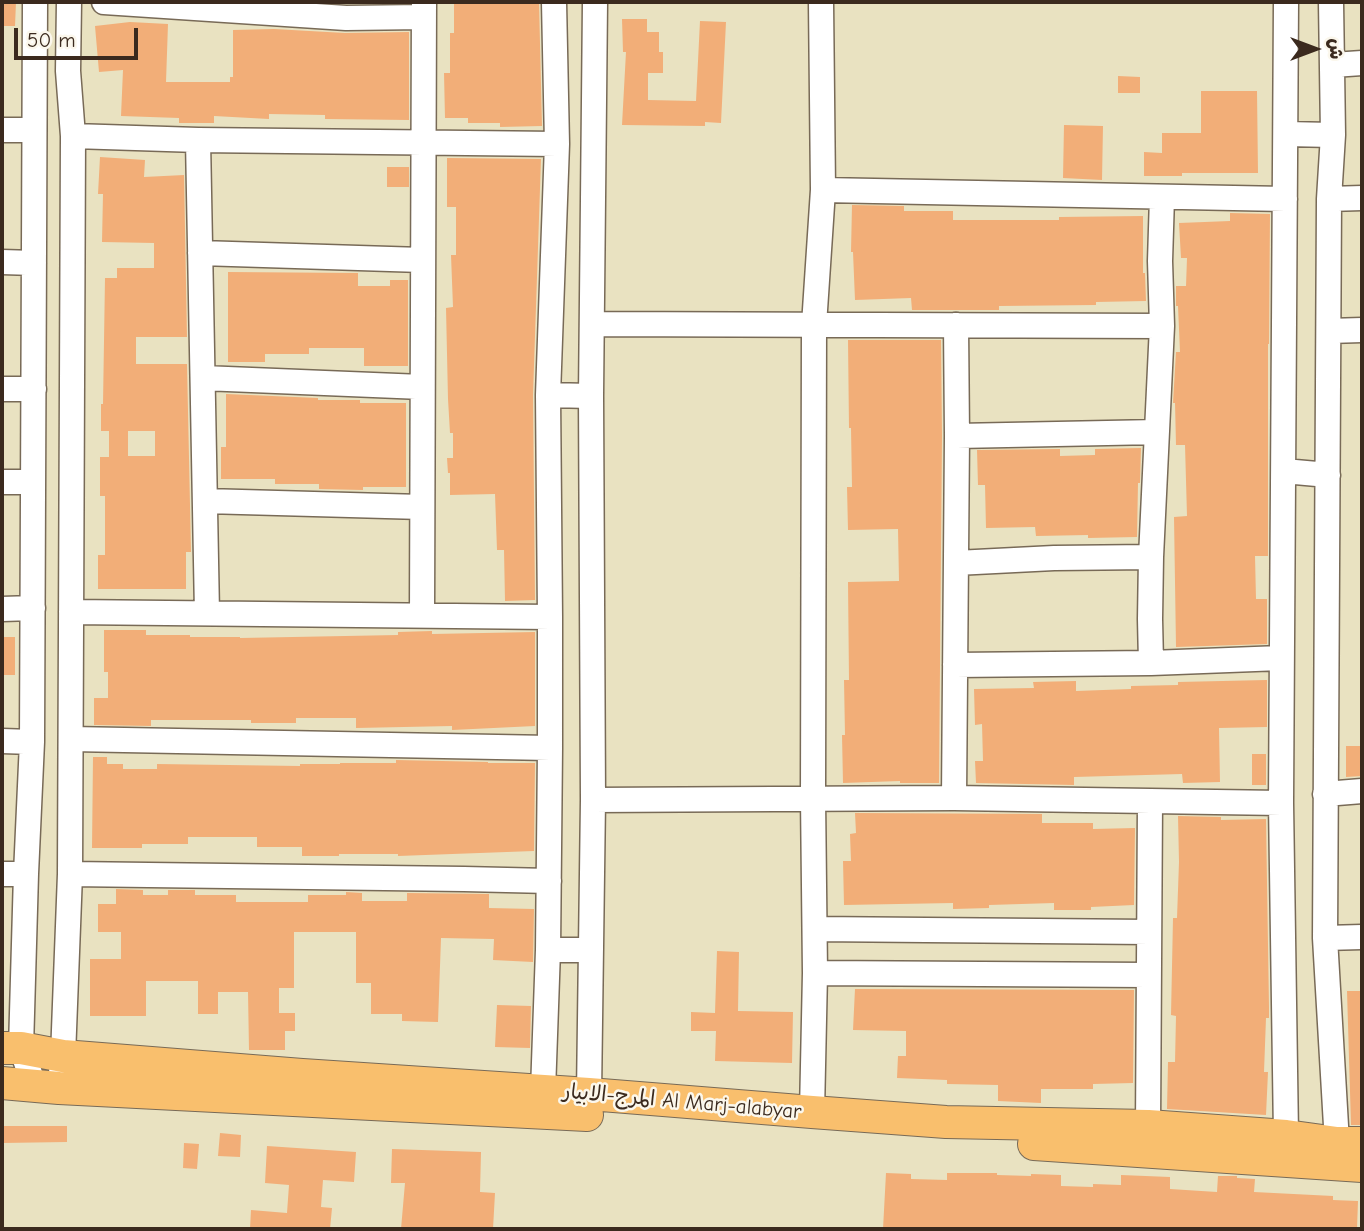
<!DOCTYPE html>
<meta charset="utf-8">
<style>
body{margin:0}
#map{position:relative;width:1364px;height:1231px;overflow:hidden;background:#e9e2c1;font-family:"Comic Neue","Playpen Sans Arabic",sans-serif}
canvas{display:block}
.frame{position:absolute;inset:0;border:4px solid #3b2a1e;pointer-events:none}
.north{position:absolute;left:1280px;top:14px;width:70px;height:70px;-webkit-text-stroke:5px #fbf7ec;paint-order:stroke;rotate:90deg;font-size:19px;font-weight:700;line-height:28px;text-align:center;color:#3b2a1e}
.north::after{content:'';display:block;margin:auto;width:24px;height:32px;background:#3b2a1e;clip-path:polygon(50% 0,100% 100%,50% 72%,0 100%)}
.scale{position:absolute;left:14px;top:28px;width:124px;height:32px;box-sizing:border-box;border:4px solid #3b2a1e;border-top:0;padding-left:9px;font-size:21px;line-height:24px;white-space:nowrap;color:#3b2a1e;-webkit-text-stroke:5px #fbf7ec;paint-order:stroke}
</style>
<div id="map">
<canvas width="1364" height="1231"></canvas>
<div class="frame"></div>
<div class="north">ش</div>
<div class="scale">50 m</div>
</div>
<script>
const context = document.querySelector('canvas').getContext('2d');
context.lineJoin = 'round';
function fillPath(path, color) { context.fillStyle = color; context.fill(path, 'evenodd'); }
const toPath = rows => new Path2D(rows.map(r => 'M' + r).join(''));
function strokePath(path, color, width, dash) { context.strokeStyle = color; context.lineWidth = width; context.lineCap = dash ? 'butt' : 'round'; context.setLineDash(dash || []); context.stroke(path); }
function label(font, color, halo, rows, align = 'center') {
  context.font = font + ' "Comic Neue","Playpen Sans Arabic",sans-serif'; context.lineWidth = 5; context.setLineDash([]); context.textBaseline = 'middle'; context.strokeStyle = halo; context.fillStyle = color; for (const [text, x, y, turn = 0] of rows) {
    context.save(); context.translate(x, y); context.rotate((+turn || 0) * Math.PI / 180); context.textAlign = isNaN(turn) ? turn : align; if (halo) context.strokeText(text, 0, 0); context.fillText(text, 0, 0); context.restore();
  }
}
fillPath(toPath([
 [2,2,16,2,15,26,2,26],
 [454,2,539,2,542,126,500,127,500,123,468,123,468,118,445,118,444,73,450,73,450,33,454,33],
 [622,19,647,19,647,32,659,32,659,52,663,52,663,73,648,73,648,100,696,101,700,21,726,22,721,123,705,122,705,126,622,125,626,52,623,52],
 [130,22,168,24,166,82,230,82,230,77,233,77,233,30,274,29,345,33,409,32,409,120,325,119,325,115,269,114,269,119,214,116,214,123,179,123,179,118,121,116,123,70,99,72,95,26],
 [1118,76,1140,77,1140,93,1118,93],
 [1201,91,1257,91,1258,173,1182,173,1182,176,1144,176,1144,152,1162,153,1162,133,1201,133],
 [1064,125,1103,126,1102,180,1063,178],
 [100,157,145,160,144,177,184,175,187,337,136,337,136,364,187,364,191,552,186,552,186,589,98,589,98,555,105,555,105,496,100,496,100,457,109,457,109,431,101,431,101,404,103,404,105,278,117,278,117,268,154,268,154,243,102,242,103,194,98,194],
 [128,431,155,431,155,456,128,456],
 [447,158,541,159,533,395,535,600,505,601,504,550,497,550,495,494,450,495,450,473,448,473,447,458,453,458,453,433,450,433,448,399,446,308,453,307,451,255,456,255,456,207,447,207],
 [387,167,409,167,409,187,387,187],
 [852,205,904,206,904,211,953,211,953,220,1059,220,1059,217,1143,216,1143,273,1145,273,1146,301,1096,302,1096,305,999,306,999,310,912,310,911,298,855,300,853,252,851,252],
 [1230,213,1270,214,1269,344,1268,344,1268,556,1255,556,1256,599,1267,599,1267,644,1176,647,1174,517,1187,516,1185,445,1176,445,1175,403,1173,403,1176,352,1180,352,1178,306,1176,306,1176,286,1186,286,1187,258,1181,258,1179,223,1230,221],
 [228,272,358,273,358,286,390,286,390,280,408,280,408,366,364,366,364,348,309,348,309,354,265,354,265,362,228,362],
 [848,340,941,340,942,436,939,783,900,783,900,781,843,783,842,735,845,735,844,680,849,680,848,582,899,581,898,529,848,530,847,487,852,487,851,428,849,428],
 [226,394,318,398,318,400,360,400,360,403,406,403,406,487,363,487,363,490,319,489,319,484,275,484,275,479,221,479,221,447,226,447],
 [1141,448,1140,483,1138,483,1137,537,1088,538,1088,535,1036,536,1035,527,986,528,985,485,978,485,977,450,1060,449,1060,456,1095,455,1095,449],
 [104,630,146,630,146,635,190,635,190,637,240,637,240,638,398,635,398,632,432,631,432,634,535,632,535,726,452,730,452,726,356,728,356,718,296,718,296,723,251,723,251,720,151,720,151,726,94,725,94,698,108,698,108,672,104,672],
 [2,637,15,637,15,675,2,675],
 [1267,680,1267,727,1219,728,1220,782,1183,783,1182,774,1074,777,1074,785,976,783,975,761,983,761,982,724,975,725,974,689,1034,688,1033,682,1076,681,1076,691,1131,689,1131,686,1178,685,1178,682],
 [1346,746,1362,746,1362,776,1346,777],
 [1252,754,1266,754,1266,785,1252,785],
 [93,757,107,757,107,764,123,764,123,769,157,769,157,764,300,766,300,764,340,764,340,763,396,763,396,760,488,762,488,763,535,763,534,851,398,856,398,854,339,854,339,856,302,856,302,847,257,847,257,837,188,837,188,844,142,844,142,848,92,848],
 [855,813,1042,814,1042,823,1093,823,1093,829,1135,828,1134,905,1091,907,1091,910,1054,910,1054,903,989,905,989,908,953,909,953,903,844,905,843,861,851,861,850,834,856,833],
 [1178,816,1221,817,1221,820,1266,819,1269,1007,1269,1018,1266,1018,1264,1072,1268,1072,1266,1115,1167,1109,1168,1062,1175,1062,1176,1016,1171,1015,1173,918,1177,918,1179,862],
 [116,889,143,890,143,895,168,895,168,890,195,890,195,895,236,895,236,902,308,902,308,895,346,895,346,892,362,893,362,901,407,901,407,893,489,894,489,908,534,909,533,962,493,960,494,939,441,938,438,1022,402,1021,402,1014,371,1014,371,983,356,983,356,932,294,932,294,988,279,988,279,1013,295,1013,295,1031,285,1031,285,1050,249,1050,248,992,218,992,218,1014,198,1014,198,981,146,981,146,1016,90,1016,90,959,121,959,121,932,98,932,98,904,116,904],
 [717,951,739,952,738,1011,793,1012,792,1063,715,1061,716,1031,691,1031,691,1012,715,1013],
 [855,989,1134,990,1133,1083,1093,1084,1093,1089,1041,1089,1041,1103,998,1101,998,1085,947,1084,947,1080,897,1078,898,1056,906,1056,906,1031,853,1030],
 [1347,991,1362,991,1362,1125,1351,1125],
 [497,1005,531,1006,530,1048,495,1047],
 [2,1126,67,1126,67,1142,2,1143],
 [220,1133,241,1135,240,1157,218,1156],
 [184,1143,199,1144,197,1169,183,1168],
 [267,1146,356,1152,354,1182,323,1180,321,1207,332,1208,330,1229,250,1229,251,1210,287,1213,289,1185,265,1183],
 [392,1149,481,1152,480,1192,495,1193,493,1229,401,1229,405,1183,391,1183],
 [886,1173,911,1174,911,1179,947,1180,947,1173,997,1173,997,1175,1031,1176,1031,1174,1061,1175,1061,1186,1093,1187,1093,1184,1121,1185,1121,1175,1170,1177,1170,1189,1217,1192,1218,1176,1237,1176,1237,1178,1255,1179,1254,1192,1333,1196,1333,1200,1358,1201,1357,1229,883,1229]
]), '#f2ae78');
const minor = toPath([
 [104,2,346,18,423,17],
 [1331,2,1333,135,1329,199,1325,938,1337,1143],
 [1333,65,1362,63],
 [2,130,34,130],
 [1286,134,1333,135],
 [73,136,198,140,557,144],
 [198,140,207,613],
 [823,190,1285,199],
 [1329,199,1362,198],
 [200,253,422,260],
 [2,262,34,263],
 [593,324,1162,326],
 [1329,331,1362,330],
 [203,378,422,387],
 [2,389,34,389],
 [548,395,591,396],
 [957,436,1157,432],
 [1284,471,1328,475],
 [2,482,33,482],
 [205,501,422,507],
 [956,563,1054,558,1151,557],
 [2,609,33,608],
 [71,612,550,617],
 [422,615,424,2],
 [1151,663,1150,619,1151,557,1162,326,1160,261,1162,197],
 [955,665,1151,663,1281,658],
 [71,739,550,748],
 [2,741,32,742],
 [1325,794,1362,791],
 [954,798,957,436,956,325],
 [593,800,954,798,1281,803],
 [2,874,26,874],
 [70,874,464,879,549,881],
 [815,929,1149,932],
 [1325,938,1362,937],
 [548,950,591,950],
 [815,973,1148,975],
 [61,1073,63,1056,70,874,73,136,68,71,69,2],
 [34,1085,21,1048,26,874,32,742,35,2],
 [543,1091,548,950,550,748,550,617,548,395,557,144,554,2],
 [589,1094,593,800,591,396,595,2],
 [812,1112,815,973,813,798,814,325,823,190,821,2],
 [1148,1126,1150,802],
 [1286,1136,1281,803,1286,2]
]);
const major = toPath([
 [2,1048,21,1048,63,1056,302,1075,589,1094,812,1112,946,1122,1148,1126,1286,1136,1337,1143,1362,1143],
 [2,1083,59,1088,587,1115],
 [1034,1144,1362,1166]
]);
strokePath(minor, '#786a57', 27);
strokePath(major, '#786a57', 34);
strokePath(minor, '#fff', 24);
strokePath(major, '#f9bf6d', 32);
label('21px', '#3b2a1e', '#fbf7ec', [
 ["المرج-الابيار Al Marj-alabyar",682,1102,5]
]);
</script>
